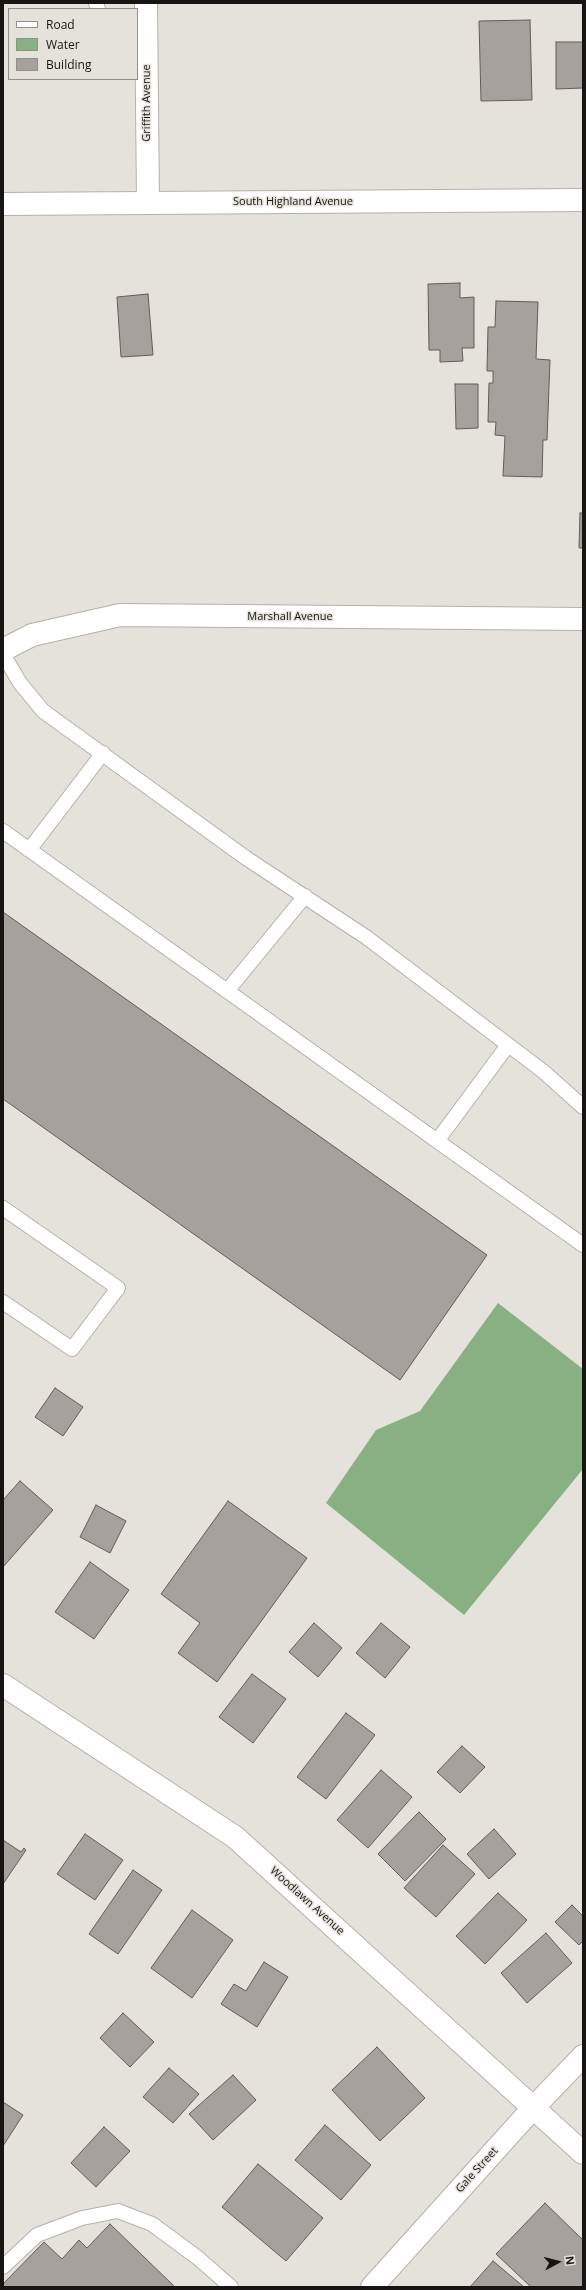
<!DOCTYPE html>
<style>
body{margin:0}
#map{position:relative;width:586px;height:2290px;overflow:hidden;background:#e5e2db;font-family:"Open Sans",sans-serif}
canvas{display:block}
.frame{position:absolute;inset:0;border:4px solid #161513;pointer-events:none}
.legend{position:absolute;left:8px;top:8px;width:130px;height:72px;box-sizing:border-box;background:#e5e2db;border:1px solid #92908b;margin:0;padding:5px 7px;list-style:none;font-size:12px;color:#161513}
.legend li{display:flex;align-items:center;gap:8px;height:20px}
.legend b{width:20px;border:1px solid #92908b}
.north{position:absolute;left:538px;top:2242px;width:40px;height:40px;-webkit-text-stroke:3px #e5e2db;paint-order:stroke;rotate:83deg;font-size:11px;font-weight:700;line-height:16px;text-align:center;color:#161513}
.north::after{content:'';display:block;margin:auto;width:14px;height:18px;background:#161513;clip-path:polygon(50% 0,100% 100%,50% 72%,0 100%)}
</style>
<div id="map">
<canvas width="586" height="2290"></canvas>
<div class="frame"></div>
<ul class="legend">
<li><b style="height:5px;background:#fff"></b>Road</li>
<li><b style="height:11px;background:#89b082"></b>Water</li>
<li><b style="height:11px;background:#a7a19d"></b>Building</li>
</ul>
<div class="north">N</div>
</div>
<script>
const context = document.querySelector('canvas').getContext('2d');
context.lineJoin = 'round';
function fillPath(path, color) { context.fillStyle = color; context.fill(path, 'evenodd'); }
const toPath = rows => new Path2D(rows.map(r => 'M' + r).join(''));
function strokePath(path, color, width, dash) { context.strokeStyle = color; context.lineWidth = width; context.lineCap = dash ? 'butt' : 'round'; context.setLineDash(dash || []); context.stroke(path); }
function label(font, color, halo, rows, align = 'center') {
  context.font = font + ' "Open Sans",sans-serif'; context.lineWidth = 3; context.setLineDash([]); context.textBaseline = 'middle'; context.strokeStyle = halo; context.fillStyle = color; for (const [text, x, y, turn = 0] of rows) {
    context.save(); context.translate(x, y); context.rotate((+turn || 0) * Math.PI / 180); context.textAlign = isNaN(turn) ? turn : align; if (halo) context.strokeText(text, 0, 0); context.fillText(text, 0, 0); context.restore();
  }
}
fillPath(toPath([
 [498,1303,583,1369,583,1469,464,1615,326,1503,376,1430,420,1411]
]), '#89b082');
const building = toPath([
 [530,20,532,100,481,101,479,21,530,20],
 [556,42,583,42,583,88,556,89,556,42],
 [460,283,460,298,474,297,474,348,462,348,463,361,440,362,440,350,429,350,428,284,460,283],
 [148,294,153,355,121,357,117,297,148,294],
 [496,301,538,302,536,359,550,360,547,440,543,440,542,477,503,476,505,436,495,435,496,422,488,422,489,383,493,383,493,371,487,371,488,327,495,327,496,301],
 [455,384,478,384,478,428,456,429,455,384],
 [580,513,583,513,583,548,579,548,580,513],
 [3,912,487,1255,400,1380,3,1099,3,912],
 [55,1388,83,1407,63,1436,35,1417,55,1388],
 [20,1481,53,1510,3,1567,3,1500,20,1481],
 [228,1501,307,1558,217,1682,178,1653,200,1623,161,1594,228,1501],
 [96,1505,126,1521,110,1553,80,1537,96,1505],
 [90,1562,129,1590,94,1639,55,1612,90,1562],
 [314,1623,342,1648,318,1677,289,1652,314,1623],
 [381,1623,410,1647,385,1678,356,1653,381,1623],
 [252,1674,286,1699,253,1743,219,1717,252,1674],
 [346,1713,375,1735,326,1799,297,1777,346,1713],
 [462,1746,485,1767,460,1793,437,1772,462,1746],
 [381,1770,412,1797,368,1848,337,1820,381,1770],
 [419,1812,446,1839,405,1881,378,1854,419,1812],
 [494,1829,516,1854,489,1879,467,1854,494,1829],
 [85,1834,123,1860,95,1900,57,1874,85,1834],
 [3,1840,21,1852,24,1848,26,1850,3,1884,3,1840],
 [443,1845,475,1874,436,1917,404,1888,443,1845],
 [133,1870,162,1890,118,1954,89,1934,133,1870],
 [498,1893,527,1920,485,1964,456,1936,498,1893],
 [572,1905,583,1916,583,1941,579,1945,555,1922,572,1905],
 [192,1910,233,1940,192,1998,151,1968,192,1910],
 [546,1933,572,1963,527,2003,501,1973,546,1933],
 [264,1962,288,1977,257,2027,221,2004,234,1984,246,1991,264,1962],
 [123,2013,154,2042,130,2067,100,2038,123,2013],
 [377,2047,425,2098,380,2141,332,2090,377,2047],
 [169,2068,199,2094,173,2123,143,2097,169,2068],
 [233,2075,256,2100,213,2140,189,2114,233,2075],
 [3,2102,23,2115,3,2146,3,2102],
 [325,2125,371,2165,341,2200,295,2160,325,2125],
 [104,2127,130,2151,96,2187,71,2163,104,2127],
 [258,2164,323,2218,286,2261,222,2207,258,2164],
 [545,2203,583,2240,583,2287,531,2287,496,2254,545,2203],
 [110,2224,175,2287,3,2287,3,2284,44,2242,62,2259,79,2240,87,2248,110,2224],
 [493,2261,524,2287,470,2287,493,2261]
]);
fillPath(building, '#a7a19d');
strokePath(building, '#625c58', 1);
const service = toPath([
 [96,3,98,9],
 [3,654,20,683,43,711,246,858,366,937,544,1072,583,1107],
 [3,831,583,1245],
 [29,850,103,753],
 [227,991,305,896],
 [437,1141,508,1045],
 [3,1208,118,1288,72,1349,3,1302],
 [3,2267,37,2235,82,2218,118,2211,152,2224,198,2258,231,2287]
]);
const minor = toPath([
 [146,3,148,203],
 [3,650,32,635,120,615,583,619],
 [3,1685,235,1837,583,2153],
 [372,2287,534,2107,583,2056]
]);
const tertiary = toPath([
 [3,204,583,200]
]);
strokePath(service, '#b4b1ab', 16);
strokePath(minor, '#b4b1ab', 24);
strokePath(tertiary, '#b4b1ab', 24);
strokePath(service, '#fff', 14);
strokePath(minor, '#fff', 22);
strokePath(tertiary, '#fff', 22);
label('11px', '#161513', '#e5e2db', [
 ["Griffith Avenue",147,103,-90],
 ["South Highland Avenue",293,202],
 ["Marshall Avenue",290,617],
 ["Woodlawn Avenue",307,1901,42],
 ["Gale Street",477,2170,-48]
]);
</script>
